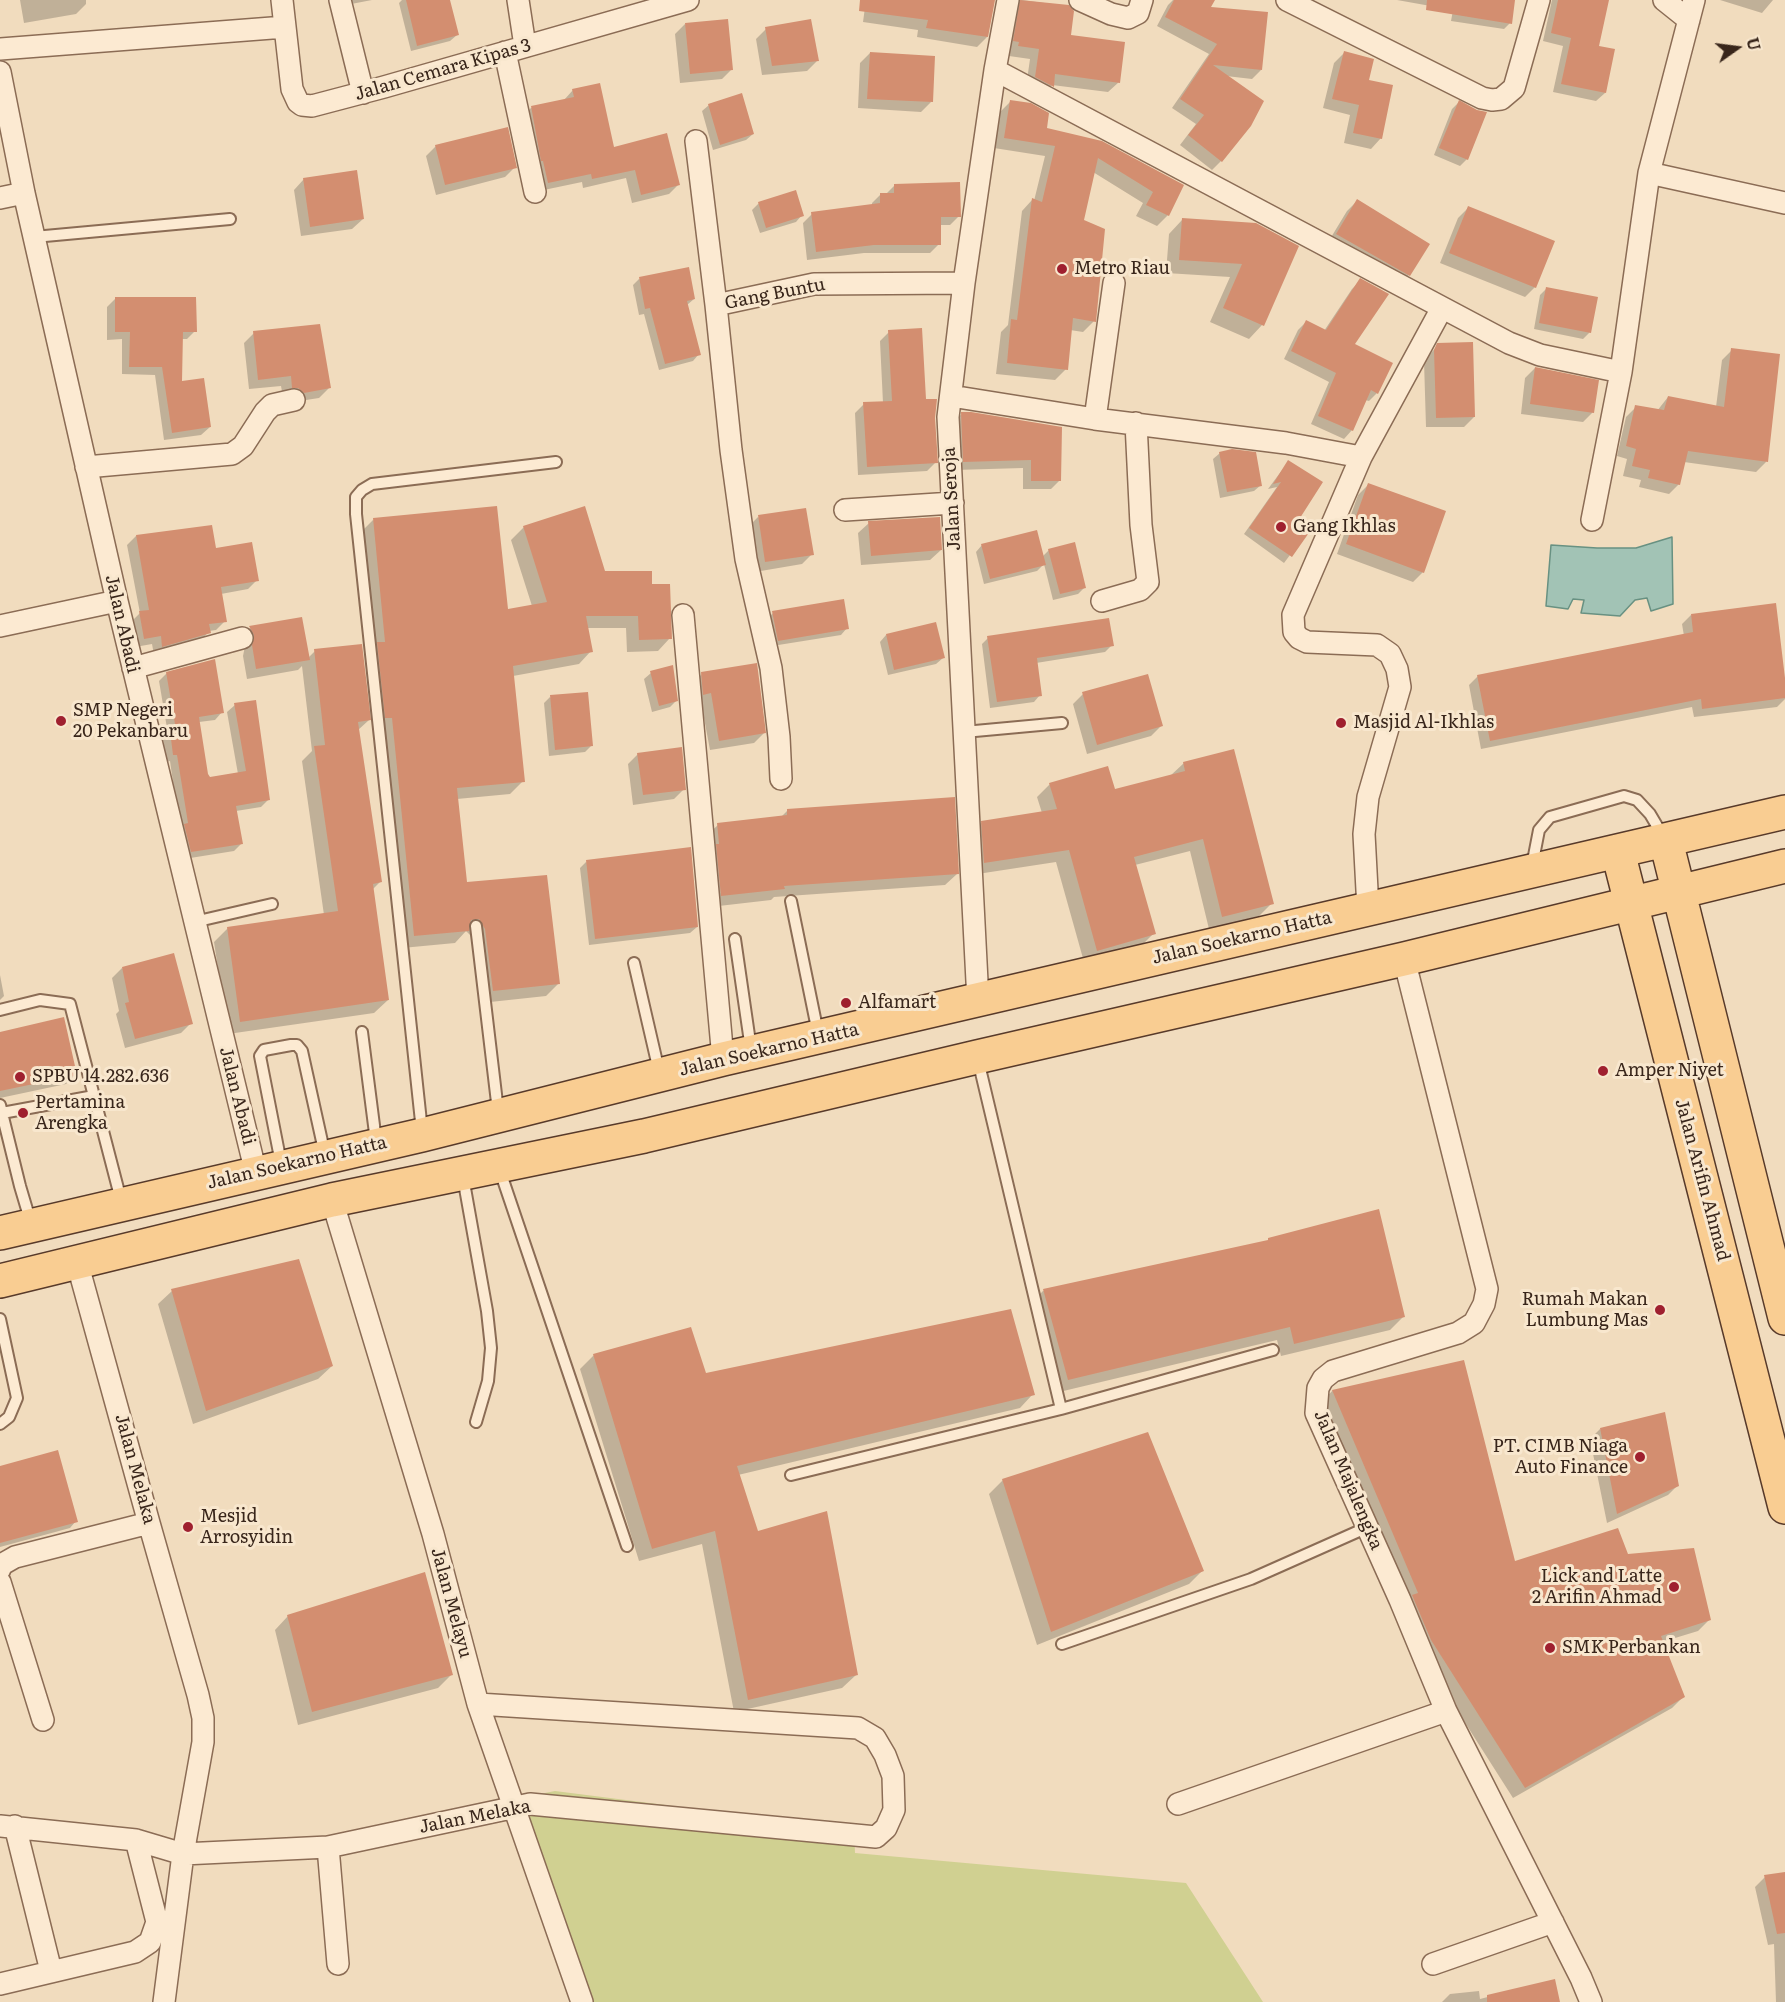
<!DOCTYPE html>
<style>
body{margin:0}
#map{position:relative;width:1785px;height:2002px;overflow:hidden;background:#f1dcbe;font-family:Literata,serif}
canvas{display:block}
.north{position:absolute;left:1707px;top:18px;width:60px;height:60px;-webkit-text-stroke:4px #f8e7ce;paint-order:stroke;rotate:76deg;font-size:16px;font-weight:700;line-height:24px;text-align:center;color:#39261b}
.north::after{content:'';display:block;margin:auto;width:21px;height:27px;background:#39261b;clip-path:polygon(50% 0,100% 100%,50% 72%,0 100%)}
</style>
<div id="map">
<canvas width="1785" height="2002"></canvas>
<div class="north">U</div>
</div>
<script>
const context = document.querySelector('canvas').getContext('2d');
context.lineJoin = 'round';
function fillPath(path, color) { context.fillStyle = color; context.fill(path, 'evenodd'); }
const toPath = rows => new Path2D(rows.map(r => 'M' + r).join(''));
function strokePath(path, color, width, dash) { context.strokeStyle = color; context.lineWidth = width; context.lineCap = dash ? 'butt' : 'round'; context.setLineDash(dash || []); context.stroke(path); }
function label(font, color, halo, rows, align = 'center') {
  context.font = font + ' Literata,serif'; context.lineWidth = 6; context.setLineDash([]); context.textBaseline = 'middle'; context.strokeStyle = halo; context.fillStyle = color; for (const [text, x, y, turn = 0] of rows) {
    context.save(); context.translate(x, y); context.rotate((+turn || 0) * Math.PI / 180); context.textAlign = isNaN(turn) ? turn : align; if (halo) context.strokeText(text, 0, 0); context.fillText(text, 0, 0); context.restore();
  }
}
fillPath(toPath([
 [555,1791,854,1829,855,1853,1186,1883,1263,2002,589,2002,515,1799]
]), '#d0d091');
const water = toPath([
 [1672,537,1673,604,1651,611,1647,598,1635,600,1620,616,1581,613,1584,600,1573,599,1568,609,1546,606,1551,545,1597,548,1636,548,1672,537]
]);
fillPath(water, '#a2c3b5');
strokePath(water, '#689182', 1.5);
fillPath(toPath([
 [20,0,86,0,86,4,76,14,24,23],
 [345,0,372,0,346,5],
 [402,0,448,0,457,35,450,41,411,51,399,3],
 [866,0,994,0,987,37,977,47,917,37,918,30,863,22],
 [1021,0,1068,6,1069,36,1119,82,1108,92,1052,85,1042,96,1026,87,1030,59,1009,56,1010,52,1004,51,1011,10],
 [1173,0,1213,0,1209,8,1261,70,1252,79,1226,76,1221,161,1212,170,1180,145,1196,124,1172,108,1209,54,1157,26,1168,5],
 [1397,0,1514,0,1510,23,1504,29,1451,21,1453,10],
 [1552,0,1608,0,1597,47,1605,93,1596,101,1553,92,1563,46,1543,41],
 [1720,0,1773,0,1762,13],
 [685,24,732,69,722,79,680,83,675,34],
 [766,29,817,61,807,71,762,75,756,39],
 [870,53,931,102,921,112,858,108,860,63],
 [1344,53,1367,81,1381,138,1371,149,1344,143,1350,115,1323,108,1334,63],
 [573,90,613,148,678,185,669,194,632,203,626,178,583,188,582,182,539,191,522,117,531,108,564,100],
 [1010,102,1046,129,1182,186,1168,215,1157,226,1136,216,1143,203,1093,172,1082,221,1094,321,1083,332,1070,330,1066,369,1055,380,996,374,1001,332,1008,325,1022,211,1032,200,1034,201,1045,156,994,148,999,113],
 [1459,102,1476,111,1467,159,1460,166,1434,155,1452,109],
 [709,105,753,134,746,140,713,150,702,111],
 [436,146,515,167,505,177,436,195,426,156],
 [304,179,363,219,352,229,301,236,294,190],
 [894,186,959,216,950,225,939,225,939,244,930,253,864,253,807,260,803,223,812,214,872,206,872,203,881,194,886,194],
 [1357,201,1409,275,1399,285,1327,244,1347,211],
 [759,203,802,215,796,222,760,233,752,210],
 [1468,208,1535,287,1525,297,1440,263,1458,218],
 [1182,220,1256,225,1262,325,1249,339,1210,322,1230,277,1166,273,1169,234],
 [639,279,694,299,687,305,699,354,693,361,659,370,644,314,639,315,633,285],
 [1361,280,1353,345,1377,393,1369,401,1365,400,1352,430,1344,439,1311,424,1329,382,1284,359,1298,330,1306,322,1324,331,1352,289],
 [1547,288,1590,332,1583,339,1534,329,1540,295],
 [115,299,195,331,187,339,181,339,181,383,210,427,201,435,164,440,155,375,122,374,122,339,107,340,107,307],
 [889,332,934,418,936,462,927,471,858,475,855,413,864,404,883,403,880,341],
 [254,333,329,388,319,398,293,402,283,397,281,386,249,389,244,343],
 [1438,345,1474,417,1464,427,1426,427,1424,361],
 [1732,350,1766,462,1756,472,1684,462,1679,484,1669,494,1639,487,1641,480,1623,476,1627,459,1617,456,1626,417,1636,407,1657,411,1668,397,1716,407,1722,360],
 [1535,368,1593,412,1583,422,1521,414,1525,378],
 [962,414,971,414,1060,480,1051,489,1023,489,1023,468,955,470,953,422],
 [1220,453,1261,485,1254,491,1220,498,1213,459],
 [1288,462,1298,518,1311,527,1284,563,1244,534,1277,487,1268,489],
 [1368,485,1423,572,1413,582,1337,554,1358,495],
 [758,517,812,554,802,564,755,572,748,527],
 [373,520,506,611,532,606,511,540,524,527,604,572,650,585,670,638,658,651,627,652,626,628,587,628,591,651,579,664,513,676,523,781,510,794,457,799,465,884,559,983,546,996,481,1003,473,942,470,935,466,931,455,943,402,948,380,729,373,730,365,656,372,649,361,532],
 [869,523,941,550,930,560,861,565,858,533],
 [211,526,214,550,257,580,248,589,221,594,225,621,216,630,209,631,200,642,154,655,152,644,135,647,131,622,140,613,127,545,136,536],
 [982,545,1042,557,1049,550,1085,587,1078,594,1053,600,1044,564,1037,571,984,584,976,552],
 [773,613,847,628,841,635,772,646,767,619],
 [1691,615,1785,690,1785,699,1777,707,1694,717,1692,707,1481,749,1469,685,1478,676,1684,636,1682,624],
 [301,619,308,658,315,651,369,720,357,731,380,882,372,890,388,1000,374,1013,228,1034,214,942,228,928,324,915,302,761,312,751,302,666,298,670,247,679,243,656,245,646,240,638,250,628],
 [886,635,943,658,936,664,888,675,880,642],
 [988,638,1112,645,1105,652,1036,663,1040,695,1034,702,990,708,982,644],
 [167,673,222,712,215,720,199,722,207,775,209,778,238,774,227,712,235,705,269,799,261,807,236,811,241,844,234,851,184,859,170,761,166,762,163,740,168,734,159,681],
 [651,673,676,701,670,707,652,712,644,679],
 [702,674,764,733,754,743,710,750,701,702,692,684],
 [1083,694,1161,726,1151,736,1087,754,1073,704],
 [550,697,591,746,585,752,549,756,544,703],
 [638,754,684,789,674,799,633,805,628,764],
 [1184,763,1272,903,1259,916,1209,929,1190,851,1135,865,1154,933,1141,946,1084,962,1056,862,971,875,969,835,982,822,1042,813,1037,797,1050,784,1114,790,1170,776],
 [787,811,957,874,945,885,774,897,771,900,710,907,706,836,718,825,780,818],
 [586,862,697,927,690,933,589,945,580,868],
 [122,968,191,1023,181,1033,125,1048,116,1014,119,1011,112,978],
 [0,975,4,996,0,1000],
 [0,1033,76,1074,66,1084,0,1098],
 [1266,1242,1403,1317,1390,1330,1281,1356,1277,1340,1055,1393,1030,1304,1043,1291],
 [172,1291,332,1366,318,1379,193,1424,158,1304],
 [594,1355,705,1375,1033,1394,1020,1408,738,1475,757,1532,856,1675,842,1688,734,1712,702,1544,639,1561,580,1369],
 [1333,1390,1514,1563,1627,1556,1709,1620,1698,1631,1662,1642,1683,1697,1672,1708,1513,1798,1420,1652,1322,1402],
 [1600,1429,1678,1485,1668,1495,1607,1523,1590,1439],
 [0,1467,76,1521,70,1528,0,1547],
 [1003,1480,1203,1570,1189,1584,1037,1645,989,1494],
 [288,1616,452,1674,438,1688,298,1725,275,1630],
 [1785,1873,1785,2002,1776,2002,1774,1944,1768,1945,1755,1887,1765,1877],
 [1553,1980,1559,2002,1442,2002,1450,1994,1479,1991,1480,1999]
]), '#0003');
fillPath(toPath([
 [406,0,450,0,459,35,417,46],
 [860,0,995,0,988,37,926,28,928,20,859,11],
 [1020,0,1069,5,1074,11,1071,35,1125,42,1120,83,1055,74,1054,87,1035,77,1039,49,1018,46,1019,42,1013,41],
 [1174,0,1215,0,1211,7,1268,12,1262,70,1213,65,1264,101,1251,126,1222,162,1188,135,1204,115,1180,99,1217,44,1165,17],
 [1427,0,1515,0,1512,24,1426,10],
 [1558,0,1609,0,1599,46,1615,49,1606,93,1561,84,1571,38,1551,33],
 [728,19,733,70,690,74,685,23],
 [811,19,819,61,772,66,765,27],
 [1344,51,1374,59,1369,80,1393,85,1382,139,1353,133,1359,105,1332,99],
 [870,52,935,56,933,102,867,99],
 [600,83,614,147,667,133,680,185,641,195,635,170,592,179,591,174,548,183,543,161,541,161,531,106,574,97,572,89],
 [742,93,754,134,720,145,708,104],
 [1010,100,1031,103,1049,113,1047,128,1102,141,1184,185,1169,216,1146,205,1153,192,1098,158,1084,220,1105,229,1096,322,1073,318,1068,370,1007,363,1011,319,1017,320,1032,198,1042,202,1055,146,1004,138],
 [1459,100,1477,110,1487,112,1468,160,1439,148],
 [508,127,517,168,445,185,435,145],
 [357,170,364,219,310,227,303,178],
 [960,182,961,217,941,217,941,245,874,245,816,252,811,212,880,203,880,193,894,193,894,184],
 [796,190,804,216,766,228,758,202],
 [1357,199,1430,244,1410,276,1336,234],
 [1468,206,1555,241,1536,288,1449,253],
 [1182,218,1256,223,1299,246,1264,326,1223,308,1242,264,1179,260],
 [689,267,695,299,687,301,701,355,665,364,650,308,645,309,639,277],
 [1360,278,1389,294,1355,344,1393,363,1378,394,1371,390,1353,431,1318,416,1336,373,1291,351,1306,320,1326,330],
 [1546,287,1598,297,1591,333,1539,323],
 [115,297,196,297,197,332,183,332,182,381,204,378,211,427,172,433,162,367,129,367,130,332,115,332],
 [320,324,331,388,304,393,298,388,292,388,291,376,258,380,253,331],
 [922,328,926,399,937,399,935,418,938,463,867,467,863,402,892,401,888,330],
 [1473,342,1475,417,1436,418,1434,350,1437,343],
 [1731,348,1780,354,1768,462,1688,451,1680,485,1648,478,1650,470,1632,466,1636,449,1626,446,1635,405,1664,410,1668,396,1724,407],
 [1535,367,1599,380,1594,413,1530,404],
 [961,412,971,412,1062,427,1061,481,1031,481,1031,460,963,462],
 [1232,449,1256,452,1262,486,1227,492,1219,452],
 [1288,460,1323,482,1300,518,1313,527,1292,557,1249,528,1281,482,1273,484],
 [1368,483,1446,511,1424,573,1346,544],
 [497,506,508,609,547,602,523,526,585,506,605,571,652,571,652,584,670,584,672,639,639,640,638,616,586,616,593,652,513,666,525,782,457,788,467,882,547,875,560,984,493,991,485,929,479,919,471,920,469,931,414,936,392,718,385,718,377,642,385,642,373,518],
 [806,508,814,555,765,562,758,515],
 [940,517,942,550,871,556,868,521],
 [212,525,216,548,252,542,259,581,221,587,227,622,209,624,211,633,162,647,161,636,144,639,139,611,149,610,136,535],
 [1037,530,1046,565,990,579,981,544],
 [1075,542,1086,588,1060,594,1048,549],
 [844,599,849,629,778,641,772,611],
 [1776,603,1785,678,1785,698,1702,709,1701,699,1490,741,1477,675,1693,632,1691,614],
 [302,617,310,660,256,669,252,645,254,635,249,626],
 [1109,618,1114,646,1037,658,1042,696,997,702,987,636],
 [936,622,945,658,894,670,886,634],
 [362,644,371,720,358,722,382,882,373,884,389,1000,240,1022,227,927,338,911,314,746,325,745,314,649],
 [215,659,224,713,199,717,208,774,210,777,246,771,234,703,256,700,270,800,236,806,243,844,191,852,184,824,188,823,177,755,173,755,170,731,176,730,166,672],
 [757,663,766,733,719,741,711,693,703,695,701,672],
 [673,665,678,701,659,706,650,671],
 [1148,674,1163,726,1097,745,1082,692],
 [588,692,593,746,555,750,550,695],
 [682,747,686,790,643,795,637,753],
 [1234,749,1274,904,1222,917,1203,839,1134,857,1156,934,1097,951,1069,850,984,863,981,821,1057,809,1049,783,1108,766,1115,789,1185,771,1183,762],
 [955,797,959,874,784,886,785,889,721,896,716,844,719,844,717,823,787,815,787,809],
 [691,847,698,927,595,939,586,860],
 [174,953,193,1024,135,1039,125,1003,129,1002,122,967],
 [64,1017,77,1075,0,1091,0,1032],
 [1379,1209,1405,1317,1294,1344,1290,1327,1068,1380,1043,1289,1268,1240,1268,1238],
 [299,1259,333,1366,206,1411,171,1289],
 [1011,1309,1035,1395,737,1466,758,1531,827,1511,858,1675,748,1700,715,1531,652,1549,593,1354,691,1327,706,1373],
 [1464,1360,1515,1561,1618,1528,1628,1554,1694,1548,1711,1620,1661,1636,1685,1697,1525,1788,1431,1640,1412,1595,1418,1593,1332,1390],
 [1665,1412,1679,1486,1617,1514,1600,1428],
 [1148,1432,1204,1571,1051,1632,1002,1479],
 [58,1450,78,1522,0,1543,0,1466],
 [425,1572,453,1675,312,1712,287,1615],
 [1785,1872,1785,1933,1777,1934,1764,1875],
 [1555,1979,1560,2002,1487,2002,1487,1995]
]), '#d38e70');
const service = toPath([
 [34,237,230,219],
 [964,732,1062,723],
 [1532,866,1539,830,1550,817,1624,796,1637,800,1650,814,1663,836],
 [791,901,818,1033],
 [194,922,272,904],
 [476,926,498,1111],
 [735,939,751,1049],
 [634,963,659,1071],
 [0,1010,40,1000,70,1004,121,1200],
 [362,1032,376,1141],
 [978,1060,1061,1409,1273,1350],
 [0,1105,20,1186,31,1223],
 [2,1113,94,1096],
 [422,1131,356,514,356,497,362,490,372,484,556,462],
 [281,1163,260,1056,264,1050,291,1045,297,1045,302,1051,325,1155],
 [499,1168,627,1546],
 [463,1177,487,1311,491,1348,488,1381,476,1422],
 [0,1319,17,1398,9,1417,0,1424],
 [791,1475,1061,1409],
 [1062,1644,1251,1579,1368,1527]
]);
const minor = toPath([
 [282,0,292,89,298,102,302,105,312,106,384,87,688,0],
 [340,0,363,93],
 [518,0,525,46],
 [1080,0,1111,14,1128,18,1138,13,1142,0],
 [1287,0,1482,98,1492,100,1501,99,1514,88,1539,0],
 [1664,0,1689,20],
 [0,49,285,27],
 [505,52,535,192],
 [995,70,1509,343,1540,355,1621,372],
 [0,72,24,193,117,601,256,1173],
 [696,141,716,305,814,284,964,283],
 [1649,173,1785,203],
 [0,198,24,193],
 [716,305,731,450,746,559,771,668,779,737,781,779],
 [951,396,1095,419,1286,443,1361,457],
 [1095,419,1114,283],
 [86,467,232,454,243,446,265,412,272,405,294,400],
 [845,510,953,503],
 [1592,520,1621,372,1649,173,1694,0],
 [1102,601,1140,590,1148,582,1141,525,1136,423],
 [683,615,723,1059],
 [0,626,117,601],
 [133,668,242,638],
 [1368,909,1364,834,1368,797,1400,687,1397,669,1390,654,1377,645,1307,642,1299,638,1294,632,1293,615,1361,457,1442,308],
 [1404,959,1487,1289,1484,1304,1474,1323,1458,1333,1333,1371,1323,1379,1318,1388,1316,1413,1400,1600,1446,1711,1581,1978,1591,2002],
 [978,1001,948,417,964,283,995,70,1008,0],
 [332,1200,433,1534,478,1704,582,2002],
 [77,1262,149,1523,198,1695,203,1718,203,1742,183,1854,328,1847,530,1804,876,1837,886,1828,894,1810,893,1776,885,1755,875,1738,858,1728,478,1704],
 [0,1569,1,1565,15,1557,149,1523],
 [0,1582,43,1720],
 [1178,1804,1446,1711],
 [0,1826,136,1840,183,1854,164,2002],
 [15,1826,51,1971],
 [328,1847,338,1964],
 [1433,1964,1553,1922],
 [0,1984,135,1952,150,1942,157,1922,136,1840]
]);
const primary = toPath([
 [1666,841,1785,1318],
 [1618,852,1785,1507],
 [0,1233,422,1135,723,1059,1785,812],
 [0,1281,332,1200,644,1136,977,1057,1404,959,1785,866]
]);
strokePath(service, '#8b6c55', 14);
strokePath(minor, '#8b6c55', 24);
strokePath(primary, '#583a2a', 36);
strokePath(service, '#fcead2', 10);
strokePath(minor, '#fcead2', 21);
strokePath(primary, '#f9cd92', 33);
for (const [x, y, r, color] of [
 [1062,269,6,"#9f202f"],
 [1281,527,6,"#9f202f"],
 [61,721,6,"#9f202f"],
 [1341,723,6,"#9f202f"],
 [846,1003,6,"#9f202f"],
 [1603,1071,6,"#9f202f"],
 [20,1077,6,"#9f202f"],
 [23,1113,6,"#9f202f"],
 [1660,1310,6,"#9f202f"],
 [1640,1457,6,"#9f202f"],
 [188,1527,6,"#9f202f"],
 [1674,1587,6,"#9f202f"],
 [1550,1648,6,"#9f202f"]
]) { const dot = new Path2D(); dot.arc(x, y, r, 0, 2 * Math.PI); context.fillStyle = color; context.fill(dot); strokePath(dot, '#f8e7ce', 2); }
label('18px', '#39261b', '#f8e7ce', [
 ["Jalan Cemara Kipas 3",443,70,-16],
 ["Gang Buntu",775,294,-11],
 ["Jalan Seroja",952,499,-93],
 ["Jalan Abadi",122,624,77],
 ["Jalan Soekarno Hatta",1242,938,-13],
 ["Jalan Soekarno Hatta",769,1050,-13],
 ["Jalan Abadi",237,1096,76],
 ["Jalan Soekarno Hatta",297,1163,-13],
 ["Jalan Arifin Ahmad",1702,1180,75],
 ["Jalan Melaka",135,1469,75],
 ["Jalan Majalengka",1348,1480,67],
 ["Jalan Melayu",451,1603,75],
 ["Jalan Melaka",475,1817,-11]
]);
label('18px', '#39261b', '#f8e7ce', [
 ["Metro Riau",1074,269],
 ["Gang Ikhlas",1293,527],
 ["SMP Negeri",73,711],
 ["20 Pekanbaru",73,732],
 ["Masjid Al-Ikhlas",1353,723],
 ["Alfamart",858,1003],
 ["Amper Niyet",1615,1071],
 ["SPBU 14.282.636",32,1077],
 ["Pertamina",35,1103],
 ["Arengka",35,1124],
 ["Rumah Makan",1648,1300,"right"],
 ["Lumbung Mas",1648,1321,"right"],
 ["PT. CIMB Niaga",1628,1447,"right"],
 ["Auto Finance",1628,1468,"right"],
 ["Mesjid",200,1517],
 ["Arrosyidin",200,1538],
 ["Lick and Latte",1662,1577,"right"],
 ["2 Arifin Ahmad",1662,1598,"right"],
 ["SMK Perbankan",1562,1648]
], 'left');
</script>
